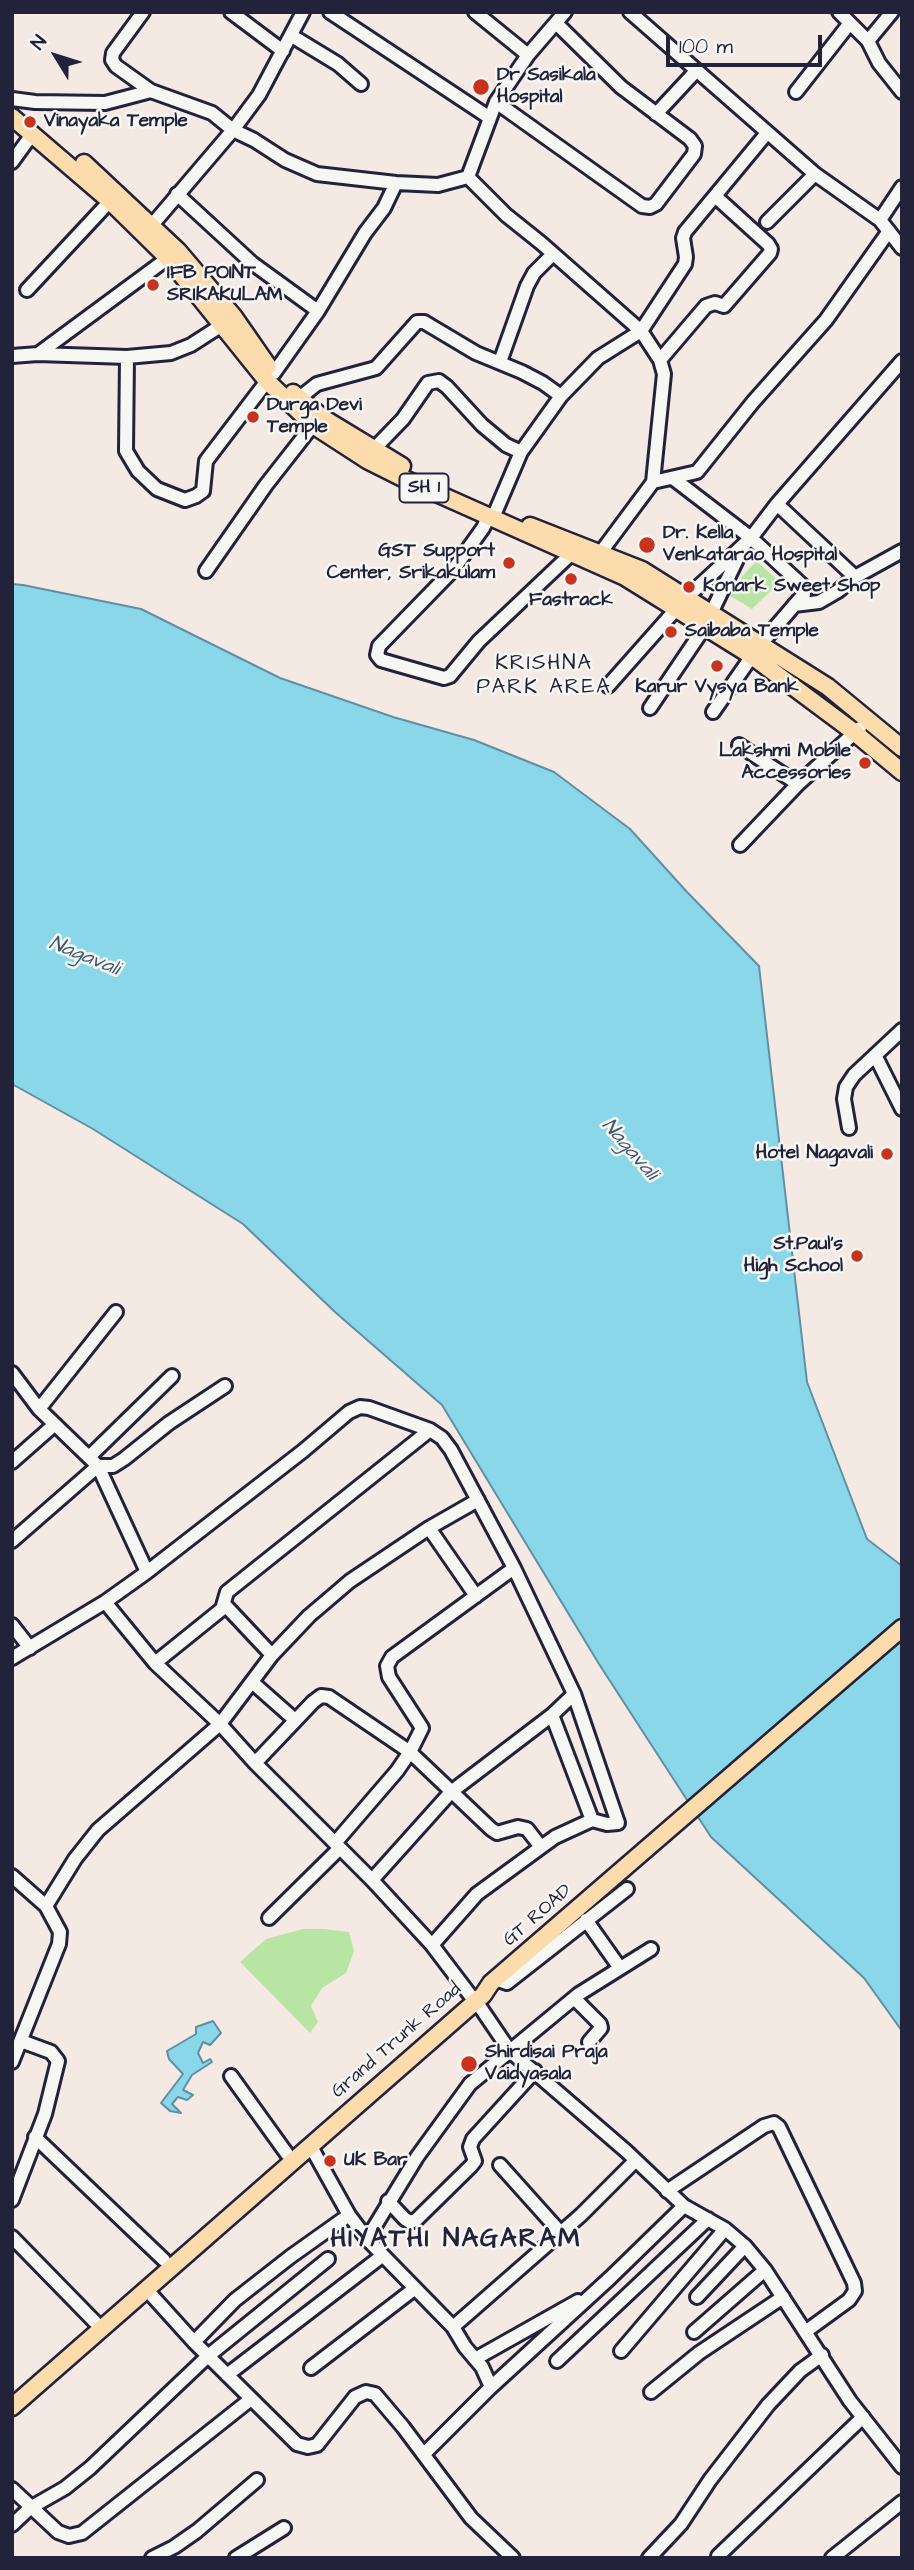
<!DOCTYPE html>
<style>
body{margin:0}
#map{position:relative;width:914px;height:2570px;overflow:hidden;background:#f5e9e4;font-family:"Architects Daughter",sans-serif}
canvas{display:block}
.frame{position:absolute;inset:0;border:14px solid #22223b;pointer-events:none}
.north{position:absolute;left:21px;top:21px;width:70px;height:70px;-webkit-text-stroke:5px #f6f6f2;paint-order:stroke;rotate:308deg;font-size:19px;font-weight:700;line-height:28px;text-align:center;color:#22223b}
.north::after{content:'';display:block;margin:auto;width:24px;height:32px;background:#22223b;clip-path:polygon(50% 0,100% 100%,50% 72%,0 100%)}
.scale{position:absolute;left:666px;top:35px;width:156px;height:32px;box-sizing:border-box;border:4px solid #22223b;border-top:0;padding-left:9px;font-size:21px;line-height:24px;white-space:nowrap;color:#22223b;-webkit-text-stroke:5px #f6f6f2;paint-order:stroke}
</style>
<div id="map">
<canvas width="914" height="2570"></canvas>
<div class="frame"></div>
<div class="north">N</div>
<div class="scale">100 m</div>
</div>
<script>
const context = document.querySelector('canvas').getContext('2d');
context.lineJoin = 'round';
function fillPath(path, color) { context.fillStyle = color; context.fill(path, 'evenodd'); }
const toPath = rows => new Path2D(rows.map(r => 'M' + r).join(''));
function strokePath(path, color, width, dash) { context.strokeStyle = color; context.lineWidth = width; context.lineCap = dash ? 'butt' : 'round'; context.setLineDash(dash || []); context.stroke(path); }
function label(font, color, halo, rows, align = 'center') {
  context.font = font + ' "Architects Daughter",sans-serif'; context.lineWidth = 5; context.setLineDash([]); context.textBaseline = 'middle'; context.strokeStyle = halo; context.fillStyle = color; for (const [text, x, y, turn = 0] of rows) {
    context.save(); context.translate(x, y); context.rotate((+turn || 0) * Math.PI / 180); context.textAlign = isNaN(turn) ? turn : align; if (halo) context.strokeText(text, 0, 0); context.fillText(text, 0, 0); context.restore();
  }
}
fillPath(toPath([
 [756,561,780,582,752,609,727,594],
 [303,1929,325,1929,349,1932,354,1951,346,1973,322,1988,311,2006,318,2022,310,2033,240,1962,266,1939]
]), '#b8e5a3');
const water = toPath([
 [12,584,23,585,141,609,280,678,393,717,474,740,554,772,630,829,687,892,759,966,807,1382,867,1539,902,1566,902,2031,864,1978,711,1837,599,1664,442,1405,335,1312,243,1224,93,1129,12,1084,12,584],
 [213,2021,221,2033,210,2045,203,2042,198,2053,203,2063,210,2059,212,2062,192,2075,183,2090,193,2095,187,2100,178,2097,172,2104,181,2113,170,2111,161,2103,183,2074,169,2059,167,2051,196,2034,196,2027,213,2021]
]);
fillPath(water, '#8ad7e9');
strokePath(water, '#608fa3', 2);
const minor = toPath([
 [231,12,283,51],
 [330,12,490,118],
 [475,12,528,55],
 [630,12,815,174,880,220,902,248],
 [839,12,868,41],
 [892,12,868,41,879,63,902,92],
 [292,36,338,64,361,84],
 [151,91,212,113,233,130,254,140,285,160,317,174,396,183,438,185,468,177,496,102,528,55,565,12],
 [796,92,850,23],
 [12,99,35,102,105,103,151,91,116,66,112,60,113,53,143,12],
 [496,102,642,206,650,207,656,204,694,154,695,146,690,139,621,87,556,23],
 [656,114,696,71],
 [12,162,33,133],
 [468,177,506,215,541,243,641,331,660,360,664,374,653,482,601,552],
 [177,194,252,263,318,311],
 [880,220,902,187],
 [767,222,815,174],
 [152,225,233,130,259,95,303,12],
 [27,290,110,201],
 [38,354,168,258],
 [12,356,38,354,127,357,171,353,191,345,222,325],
 [127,357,126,451,138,471,157,489,185,500,196,496,203,491,206,461,267,381],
 [660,360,706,306,715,303,724,306,770,253,771,249,768,244,715,196],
 [500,362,527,286,534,273,553,254],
 [274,373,318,311,365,233,384,208,396,183],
 [561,396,598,358,641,331,685,264,686,257,683,238,685,232,767,133],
 [298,399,317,384,376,368,417,322,424,322,476,353,522,372,543,383,561,396,521,452,495,513],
 [373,450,403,419,428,383,439,381,447,387,482,425,506,445,521,452],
 [674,479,751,538,802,585,804,594,760,645],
 [653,482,697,472,753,402,826,320,889,231],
 [777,504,855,577],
 [488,518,483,528,453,570,379,646,377,655,381,660,444,678,450,676,479,641,571,554],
 [206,571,266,485,313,425],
 [794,605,819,602,838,591,855,577,902,551],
 [608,686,686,598,751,538,777,504,902,361],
 [650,708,704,628,741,551],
 [713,712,752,656],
 [739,745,798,784],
 [740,845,798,784,860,728],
 [875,1055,902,1109],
 [849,1128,844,1099,846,1087,854,1075,902,1030],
 [12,1373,39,1409,98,1466,147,1572],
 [39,1409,116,1312],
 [89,1457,172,1376],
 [12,1462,54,1425],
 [429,1528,476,1596],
 [12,1541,98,1466,113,1466,124,1459,169,1423,225,1386],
 [105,1602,155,1663,220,1724,255,1763,372,1880,432,1945,470,1995],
 [225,1605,272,1655],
 [12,1625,30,1648],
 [12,1658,105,1602,147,1572,303,1451,349,1412,360,1407,369,1408,430,1430,442,1438,451,1450,514,1568,574,1694],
 [155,1663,222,1609,227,1592,430,1430],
 [252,1682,295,1720],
 [552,1715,592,1820],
 [255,1763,313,1702,321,1696,329,1697,410,1752,491,1829,497,1833,518,1827,527,1829,541,1847],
 [335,1843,397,1771,410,1752,422,1728,389,1677,387,1666,392,1657,514,1568],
 [12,1876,46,1906,60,1932,59,1944,12,2062],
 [372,1880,451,1792,552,1715,574,1694,618,1823,607,1824,592,1820,555,1837,477,1894,432,1945],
 [46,1906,75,1859,98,1830,220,1724,272,1655,309,1616,350,1581,429,1528,478,1500],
 [269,1918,340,1848],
 [586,1920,620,1968],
 [496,1979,507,1983,627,1889],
 [574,1998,600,2024,601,2028,589,2042],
 [476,2001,510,2051,626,2151,684,2206,725,2229,745,2246,765,2270,850,2401,902,2467],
 [231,2076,287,2154],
 [35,2137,164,2260],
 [310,2145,349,2215,367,2239,453,2327,465,2347,482,2367,491,2387,610,2278,684,2206],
 [500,2165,560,2232],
 [667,2191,764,2126,774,2123,779,2127,854,2283,855,2291,849,2300,805,2332],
 [12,2200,45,2114,58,2061,51,2052,21,2041],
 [388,2201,405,2219,410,2222,416,2220,471,2166,475,2161,470,2147,473,2139,535,2071],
 [12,2237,95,2322],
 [367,2239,417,2157,470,2084,579,1994,651,1949],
 [147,2290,194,2342,297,2444,308,2447,317,2445,355,2397,366,2392,375,2394,403,2427,471,2518,513,2558],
 [697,2297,745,2246],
 [453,2327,581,2215,635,2161],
 [694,2332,765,2270],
 [194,2342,235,2300,290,2257,349,2215],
 [621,2351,725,2229],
 [475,2359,578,2301],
 [557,2361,708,2219],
 [311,2368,414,2289],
 [227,2375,382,2256],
 [651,2392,699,2353,783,2297],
 [424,2454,491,2387],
 [12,2489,58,2532,69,2536,82,2533,251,2399],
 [12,2525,30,2508,65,2488,90,2468,208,2356,328,2259],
 [718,2556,863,2417],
 [152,2558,174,2547,197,2531,257,2480],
 [236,2558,284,2528],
 [649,2558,681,2524,710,2480,768,2405,800,2371,822,2355],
 [832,2558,902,2502]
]);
const major = toPath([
 [12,117,110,201,168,258,267,381,313,425,367,460,407,480,625,577,752,656,854,732,902,772],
 [84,163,178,251,234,317,268,366],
 [293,393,323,418,402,466],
 [530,526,642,570,828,687,902,748],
 [12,2407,483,1995,491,1983,902,1628]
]);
strokePath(minor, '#22223b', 18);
strokePath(major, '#22223b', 21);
strokePath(minor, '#f6f6f2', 12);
strokePath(major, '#fcdcac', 16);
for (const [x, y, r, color] of [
 [481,87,9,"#c8321e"],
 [30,122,7,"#c8321e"],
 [153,285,7,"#c8321e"],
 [253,417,7,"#c8321e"],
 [647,545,9,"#c8321e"],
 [509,563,7,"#c8321e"],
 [571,579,7,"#c8321e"],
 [689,587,7,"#c8321e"],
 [671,632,7,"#c8321e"],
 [717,666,7,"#c8321e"],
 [865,763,7,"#c8321e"],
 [887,1154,7,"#c8321e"],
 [857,1256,7,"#c8321e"],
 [469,2064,9,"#c8321e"],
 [330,2161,7,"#c8321e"]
]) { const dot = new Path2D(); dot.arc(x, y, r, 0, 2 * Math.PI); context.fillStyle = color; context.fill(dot); strokePath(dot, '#f6f6f2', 2.5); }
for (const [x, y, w] of [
 [424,488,49]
]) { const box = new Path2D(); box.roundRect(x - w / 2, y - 14.5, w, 29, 5); context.fillStyle = '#f6f6f2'; context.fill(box); strokePath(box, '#22223b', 2); }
label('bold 18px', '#22223b', null, [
 ["SH 1",424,488]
]);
label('bold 19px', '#22223b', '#f6f6f2', [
 ["Dr Sasikala",497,76],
 ["Hospital",497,98],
 ["Vinayaka Temple",44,122],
 ["IFB POINT",167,274],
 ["SRIKAKULAM",167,296],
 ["Durga Devi",267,406],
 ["Temple",267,428],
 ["Dr. Kella",663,534],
 ["Venkatarao Hospital",663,556],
 ["GST Support",495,552,"right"],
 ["Center, Srikakulam",495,574,"right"],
 ["Konark Sweet Shop",703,587],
 ["Fastrack",571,601,"center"],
 ["Saibaba Temple",685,632],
 ["Karur Vysya Bank",717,688,"center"],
 ["Lakshmi Mobile",851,752,"right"],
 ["Accessories",851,774,"right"],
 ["Hotel Nagavali",873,1154,"right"],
 ["St.Paul's",843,1245,"right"],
 ["High School",843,1267,"right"],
 ["Shirdisai Praja",485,2053],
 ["Vaidyasala",485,2075],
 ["UK Bar",344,2161]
], 'left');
label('19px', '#22223b', '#f6f6f2', [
 ["GT ROAD",538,1916,-41],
 ["Grand Trunk Road",397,2041,-41]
]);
context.letterSpacing = '2px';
label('21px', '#22223b', '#f6f6f2', [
 ["KRISHNA",544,665],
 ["PARK AREA",544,689]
]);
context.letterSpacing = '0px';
label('italic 21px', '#41586f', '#f6f6f2', [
 ["Nagavali",84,957,22],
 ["Nagavali",629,1150,49]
]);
context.letterSpacing = '2px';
label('bold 26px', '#22223b', '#f6f6f2', [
 ["HIYATHI NAGARAM",456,2241]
]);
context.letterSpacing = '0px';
</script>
